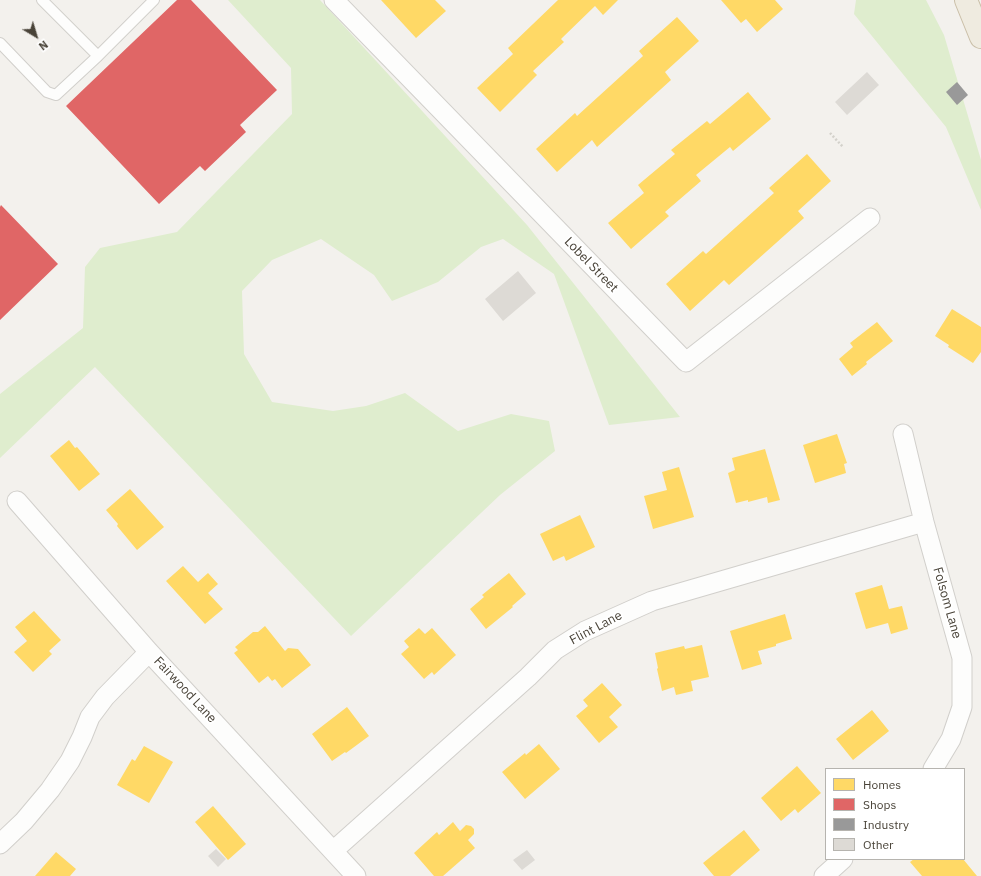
<!DOCTYPE html>
<style>
body{margin:0}
#map{position:relative;width:981px;height:876px;overflow:hidden;background:#f3f1ed;font-family:"IBM Plex Sans",sans-serif}
canvas{display:block}
.legend{position:absolute;left:825px;top:768px;width:140px;height:92px;box-sizing:border-box;background:#fff;border:1px solid #b6b4af;margin:0;padding:5px 7px;list-style:none;font-size:12px;color:#494338}
.legend li{display:flex;align-items:center;gap:8px;height:20px}
.legend b{width:20px;border:1px solid #b6b4af}
.north{position:absolute;left:16px;top:16px;width:40px;height:40px;-webkit-text-stroke:3px #fff;paint-order:stroke;rotate:142deg;font-size:11px;font-weight:700;line-height:16px;text-align:center;color:#494338}
.north::after{content:'';display:block;margin:auto;width:14px;height:18px;background:#494338;clip-path:polygon(50% 0,100% 100%,50% 72%,0 100%)}
</style>
<div id="map">
<canvas width="981" height="876"></canvas>
<ul class="legend">
<li><b style="height:11px;background:#ffd966"></b>Homes</li>
<li><b style="height:11px;background:#e06666"></b>Shops</li>
<li><b style="height:11px;background:#999"></b>Industry</li>
<li><b style="height:11px;background:#dddad5"></b>Other</li>
</ul>
<div class="north">N</div>
</div>
<script>
const context = document.querySelector('canvas').getContext('2d');
context.lineJoin = 'round';
function fillPath(path, color) { context.fillStyle = color; context.fill(path, 'evenodd'); }
const toPath = rows => new Path2D(rows.map(r => 'M' + r).join(''));
function strokePath(path, color, width, dash) { context.strokeStyle = color; context.lineWidth = width; context.lineCap = dash ? 'butt' : 'round'; context.setLineDash(dash || []); context.stroke(path); }
function label(font, color, halo, rows, align = 'center') {
  context.font = font + ' "IBM Plex Sans",sans-serif'; context.lineWidth = 4; context.setLineDash([]); context.textBaseline = 'middle'; context.strokeStyle = halo; context.fillStyle = color; for (const [text, x, y, turn = 0] of rows) {
    context.save(); context.translate(x, y); context.rotate((+turn || 0) * Math.PI / 180); context.textAlign = isNaN(turn) ? turn : align; if (halo) context.strokeText(text, 0, 0); context.fillText(text, 0, 0); context.restore();
  }
}
fillPath(toPath([
 [228,0,320,0,527,225,680,417,609,425,554,274,503,239,481,247,438,282,392,301,374,275,321,239,272,260,242,291,244,354,272,402,333,411,366,406,405,393,458,431,511,414,549,421,555,451,500,495,351,636,95,367,0,458,0,394,83,328,85,267,100,248,177,232,292,114,291,68],
 [856,0,926,0,944,35,981,160,981,210,946,127,854,14]
]), '#dfedce');
fillPath(toPath([
 [381,0,435,0,446,11,416,38],
 [558,0,618,0,603,15,595,6,561,39,564,42,533,71,537,75,500,112,477,88,513,54,508,48],
 [721,0,775,0,783,9,757,32,746,19,741,23],
 [677,17,699,41,665,72,671,80,597,147,592,140,557,172,536,149,575,113,577,116,643,56,639,51],
 [748,92,771,119,733,151,730,147,696,175,701,181,665,212,669,216,631,249,608,223,644,193,638,185,675,154,671,150,707,121,710,124],
 [807,154,831,181,798,211,804,218,729,285,724,280,690,311,666,284,703,251,706,254,774,193,769,188],
 [952,309,981,327,981,352,973,363,948,347,949,345,935,336],
 [877,322,893,341,866,362,867,364,852,376,839,359,853,347,850,343],
 [837,434,847,463,844,464,846,473,815,483,803,445],
 [69,440,75,448,77,447,100,474,79,491,50,456],
 [765,449,780,500,768,503,767,497,748,502,748,500,736,503,728,473,735,470,732,458],
 [679,467,694,517,653,529,644,496,667,490,662,472],
 [130,489,164,527,137,550,117,526,118,524,106,510],
 [580,515,595,547,566,561,564,556,553,561,540,534],
 [183,566,198,582,208,573,218,584,208,593,223,609,205,624,166,581],
 [509,573,526,594,512,606,513,607,486,629,470,609,484,597,482,595],
 [882,585,889,609,902,606,908,629,891,634,888,623,866,629,855,593],
 [34,611,61,640,49,651,52,654,33,672,14,652,27,641,15,627],
 [785,614,792,639,776,644,776,646,758,651,762,664,742,670,730,631],
 [265,626,285,651,288,648,298,649,311,665,282,688,275,679,272,681,268,676,259,683,234,653,238,650,235,647,253,632,258,632],
 [419,628,425,634,432,628,456,655,434,675,432,672,424,679,401,654,409,647,404,641],
 [702,645,709,677,691,681,693,691,676,695,674,687,662,691,657,669,658,668,655,653,684,646,685,649],
 [602,683,622,705,609,717,618,727,599,743,576,716,588,706,583,700],
 [347,707,369,736,346,753,345,752,332,761,312,734],
 [872,710,889,731,853,760,836,739],
 [539,744,560,769,525,799,502,772,525,753,526,755],
 [144,746,173,762,149,803,117,785,132,759,135,761],
 [797,766,821,793,798,813,795,809,781,821,761,798],
 [213,806,246,844,228,860,195,822],
 [453,822,460,831,466,825,471,826,474,829,474,834,468,840,475,848,443,876,434,876,414,853,437,832,439,835],
 [744,830,760,850,730,876,714,876,703,863],
 [56,852,76,869,70,876,35,876],
 [914,859,963,859,977,876,922,876,910,862]
]), '#ffd966');
fillPath(toPath([
 [177,0,191,0,277,90,240,125,246,132,205,171,200,166,159,204,66,106],
 [1,205,58,264,0,320,0,207]
]), '#e06666');
fillPath(toPath([
 [957,82,968,95,957,105,946,92]
]), '#999');
fillPath(toPath([
 [867,72,879,85,847,115,835,102],
 [518,271,536,293,503,321,485,299],
 [216,849,226,859,218,867,208,856],
 [527,850,535,860,522,870,513,860]
]), '#dddad5');
const service = toPath([
 [42,0,98,56],
 [0,43,47,92,56,95,98,56,154,0]
]);
const minor = toPath([
 [334,0,686,362,870,218],
 [903,434,924,522,962,658,962,707,951,739,933,769],
 [17,501,149,652,356,876],
 [0,844,24,821,50,790,70,761,82,737,90,717,105,697,149,652],
 [333,851,528,677,555,650,585,631,652,601,924,522],
 [824,876,843,859]
]);
const trunk = toPath([
 [966,0,981,37]
]);
strokePath(service, '#d1cfcb', 12);
strokePath(minor, '#d1cfcb', 21);
strokePath(trunk, '#cabfa8', 24);
strokePath(toPath([
 [830,133,843,147]
]), '#d3d1cb', 2.5, [2, 2]);
strokePath(service, '#fdfdfc', 10);
strokePath(minor, '#fdfdfc', 19);
strokePath(trunk, '#efebe0', 22);
label('13px', '#494338', '#fff', [
 ["Lobel Street",591,265,46],
 ["Folsom Lane",947,603,74],
 ["Flint Lane",596,628,-28],
 ["Fairwood Lane",185,690,47]
]);
</script>
